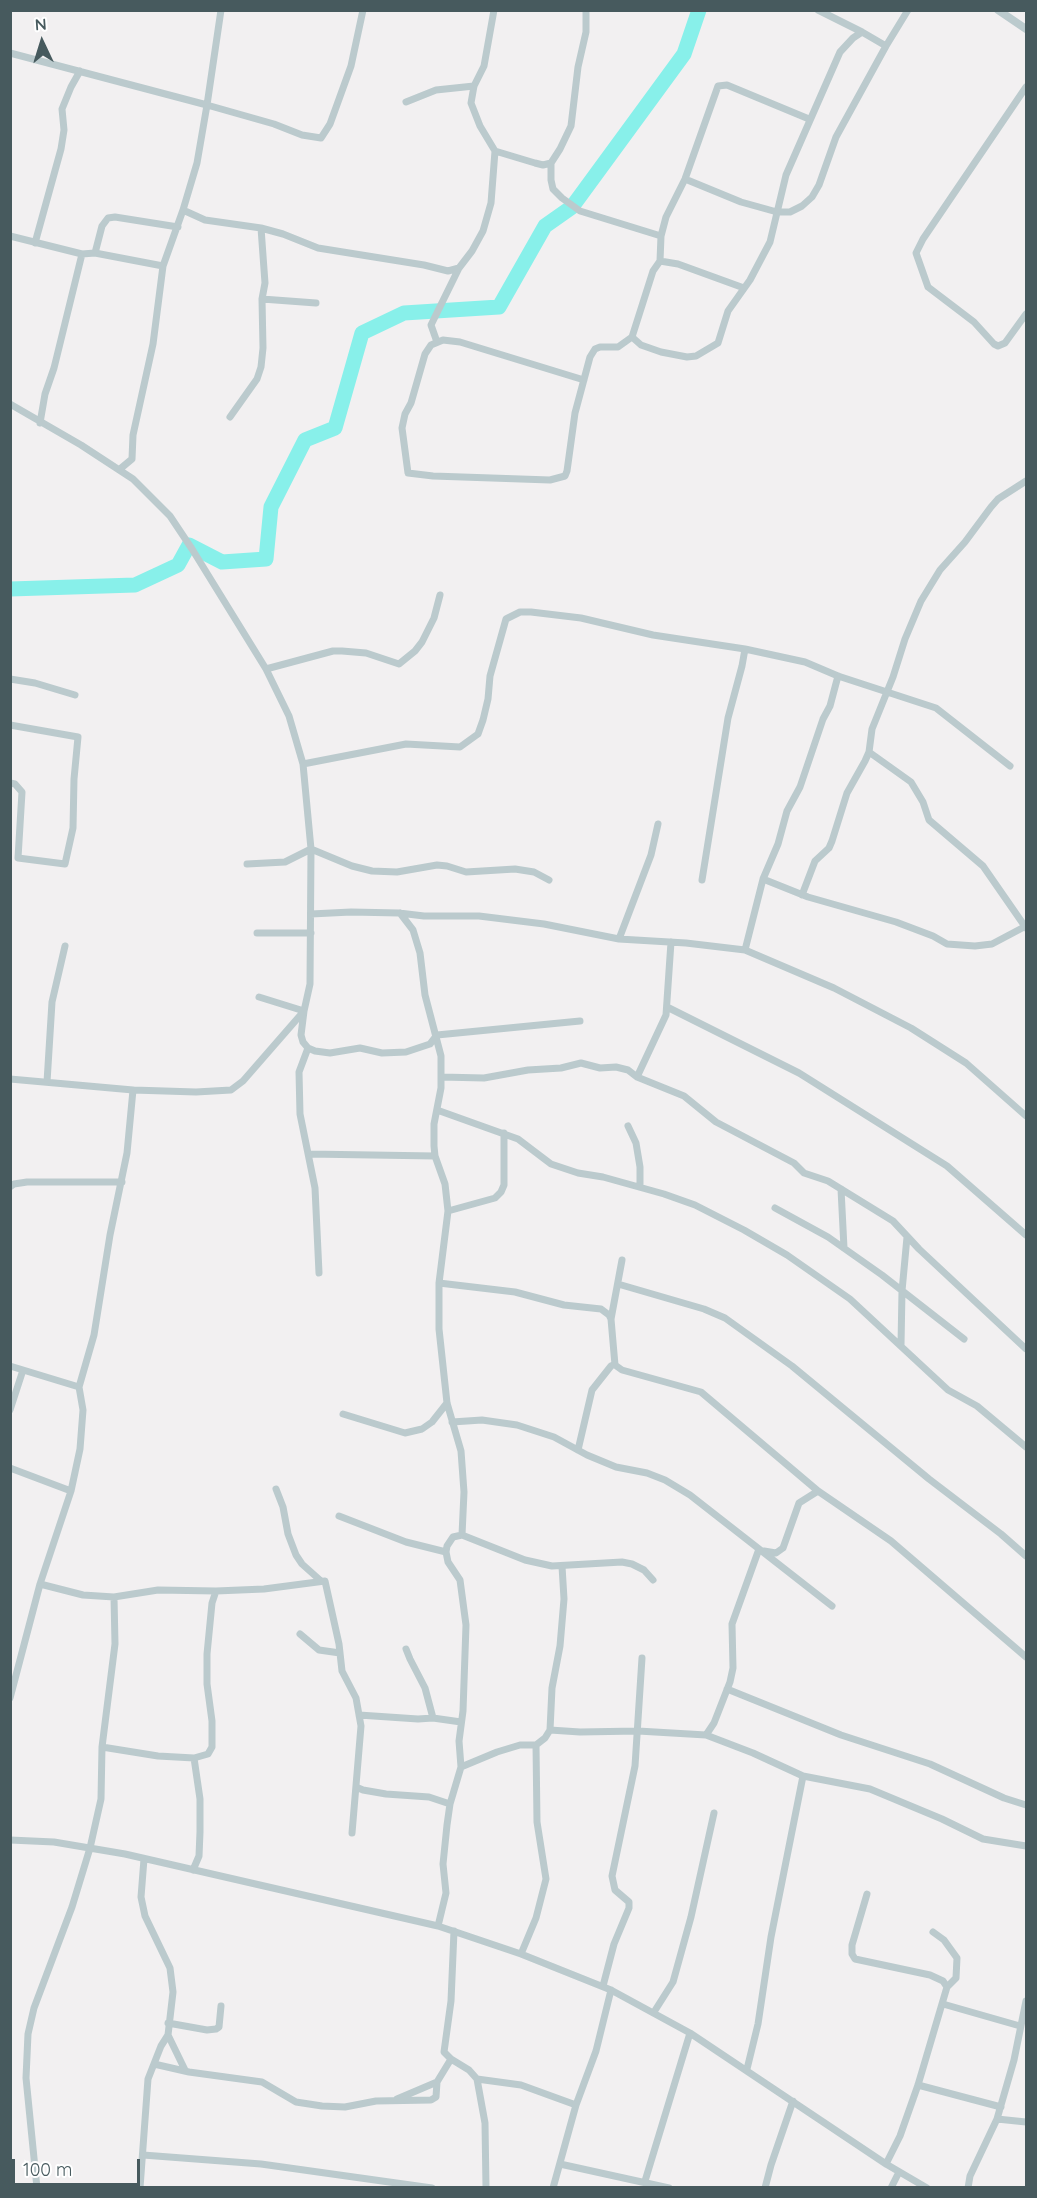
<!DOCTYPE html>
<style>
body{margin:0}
#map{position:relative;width:1037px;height:2198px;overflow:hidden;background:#f2f0f1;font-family:Quicksand,sans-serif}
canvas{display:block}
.frame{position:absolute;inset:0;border:12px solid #475a5e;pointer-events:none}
.north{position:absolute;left:12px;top:12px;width:60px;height:60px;-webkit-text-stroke:4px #fff;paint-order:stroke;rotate:356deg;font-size:16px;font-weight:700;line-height:24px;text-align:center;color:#475a5e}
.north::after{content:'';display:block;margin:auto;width:21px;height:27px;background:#475a5e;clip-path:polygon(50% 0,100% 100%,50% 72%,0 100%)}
.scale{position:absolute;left:12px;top:2159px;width:128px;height:27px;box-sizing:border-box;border:3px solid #475a5e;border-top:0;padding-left:8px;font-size:18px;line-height:21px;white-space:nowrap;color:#475a5e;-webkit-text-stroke:4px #fff;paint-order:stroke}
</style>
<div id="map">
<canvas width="1037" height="2198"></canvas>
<div class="frame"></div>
<div class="north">N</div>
<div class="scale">100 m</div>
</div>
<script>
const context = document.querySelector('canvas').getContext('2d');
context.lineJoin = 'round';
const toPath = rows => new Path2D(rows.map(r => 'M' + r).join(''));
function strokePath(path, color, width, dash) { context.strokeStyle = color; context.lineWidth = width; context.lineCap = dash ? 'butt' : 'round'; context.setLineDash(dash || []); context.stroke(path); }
strokePath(toPath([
 [10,589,135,585,178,565,189,545,222,562,266,559,271,507,305,440,335,428,362,333,404,313,499,307,545,226,572,207,684,54,699,10]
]), '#88f0ea', 15);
strokePath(toPath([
 [363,10,351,66,330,124,321,138,302,135,274,124,207,105,197,163,183,210,205,220,261,228,283,234,318,248,424,265,448,271,459,268,472,251,483,231,491,203,495,151,480,126,471,103,474,86,484,66,494,10],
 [586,10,586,32,578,67,571,126,560,149,551,163,551,180,553,189,562,198,580,211,661,236],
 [818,10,862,32],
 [10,53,207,105,221,10],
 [1026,87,923,239,916,253,928,287,974,322,994,344,998,346,1005,343,1026,314],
 [406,102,436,90,474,86],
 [495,151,535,163,543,165,551,163],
 [685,179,741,202,777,212,790,212,802,206,812,197,819,185,836,137,886,46,908,10],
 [10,236,82,254,95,253,163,266],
 [35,243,61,149,64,130,62,109,71,87,80,71],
 [95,253,102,226,108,218,115,217,178,227],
 [660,261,678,264,744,288],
 [262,299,316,303],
 [632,337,641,345,661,352,687,357,696,356,718,343,728,311,750,280,770,242,786,175,840,52,853,38,862,32,886,46],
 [437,342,431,325,459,268],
 [584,380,460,342,443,340,431,345,425,354,411,403,405,414,402,428,408,473,433,476,550,480,565,476,567,471,575,413,590,357,595,349,600,347,618,347,632,337,653,271,660,261,661,236,666,217,685,179,718,86,727,85,809,119],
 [10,404,81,445,133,479,170,516,192,549,266,669,289,716,303,764,311,849,310,984,304,1011,243,1081,231,1090,196,1092,133,1090,10,1079],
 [230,417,257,379,261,367,263,348,262,299,265,283,261,228],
 [40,423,45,394,54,368,82,254],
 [120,469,132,459,133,435,153,344,163,266,183,210],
 [266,669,333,651,342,651,366,653,399,664,415,651,422,642,434,618,440,595],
 [10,679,35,683,75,695],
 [10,725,78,737,74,779,73,828,65,864,18,858,22,792,15,784,10,783],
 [869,752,911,782,923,802,929,820,983,866,1026,928],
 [303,764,406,744,460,747,478,734,483,720,488,699,490,676,506,619,520,612,531,612,581,618,653,635,745,649,805,662,838,676,936,708,1010,766],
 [247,864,285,862,311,849,352,866,372,871,397,872,437,865,447,866,466,872,515,869,534,872,549,880],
 [763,879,808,897,896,922,933,936,947,944,975,946,992,944,1026,926],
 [702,880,728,718,742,666,745,649],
 [802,895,815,861,829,848,832,841,847,793,865,761,869,752,872,729,893,677,905,639,921,601,940,570,965,542,991,507,998,499,1026,481],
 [400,913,413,930,420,953,425,995,441,1056,441,1088,434,1124,434,1146,435,1156,445,1184,448,1211,439,1283,439,1329,447,1403,461,1451,464,1492,462,1535],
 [311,914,351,912,399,913,424,916,479,916,544,924,619,939,686,943,745,950,834,988,911,1028,966,1063,1026,1116],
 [257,933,311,933],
 [619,939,651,855,658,824],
 [745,950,763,879,778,844,787,811,800,787,823,719,830,706,838,676],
 [259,997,304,1011,301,1035,303,1042,308,1048,315,1051,330,1053,360,1048,382,1053,406,1052,430,1044,437,1035,580,1021],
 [667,1007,799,1073,947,1166,1026,1235],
 [308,1048,299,1072,300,1114,315,1188,319,1273],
 [441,1077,484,1078,528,1070,561,1068,581,1063,600,1068,616,1067,628,1070,637,1077,684,1096,716,1122,794,1163,804,1173,828,1181,893,1221,919,1249,1026,1349],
 [637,1077,666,1015,671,942],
 [47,1082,52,1002,65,946],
 [437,1110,518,1139,551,1164,578,1173,603,1177,664,1194,695,1205,744,1230,787,1255,850,1299,948,1390,977,1406,1026,1447],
 [628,1126,636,1143,640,1167,640,1187],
 [309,1154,435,1156],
 [10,1187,14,1184,27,1182,122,1182],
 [841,1189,844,1248],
 [775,1208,828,1237,882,1275,964,1339],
 [448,1211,495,1198,501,1192,504,1185,504,1133],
 [622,1260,611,1319,615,1365,622,1370,701,1392,818,1491,891,1541,1026,1657],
 [439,1283,515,1292,564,1305,601,1309,609,1315,611,1319],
 [618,1284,704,1309,725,1318,792,1366,929,1479,1001,1534,1026,1556],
 [901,1345,902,1291,907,1237],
 [10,1366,79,1387],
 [10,1410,23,1370],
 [343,1414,405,1433,422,1429,432,1422,447,1403],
 [452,1422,482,1420,517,1425,554,1437,587,1455,616,1467,647,1473,665,1480,690,1495,832,1606],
 [578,1450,592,1390,611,1366],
 [10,1468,71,1491],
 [276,1489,283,1507,288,1534,296,1555,302,1564,321,1581],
 [339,1516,406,1542,446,1552],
 [764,1551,776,1553,783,1548,799,1503,818,1491],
 [40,1584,83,1595,114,1597,158,1590,216,1591,264,1589,325,1581,339,1644,342,1671,356,1698,361,1726,352,1833],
 [300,1634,319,1650,340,1653],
 [406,1649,410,1659,425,1688,433,1718],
 [727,1689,841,1735,930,1764,1004,1798,1026,1805],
 [10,1698,40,1584,71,1491,80,1449,83,1410,79,1387,94,1335,110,1235,127,1153,133,1090],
 [359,1715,418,1719,433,1718,461,1722],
 [550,1730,580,1732,638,1731,706,1735,753,1753,803,1776,870,1789,942,1819,983,1839,1026,1846],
 [706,1735,714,1723,730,1682,733,1668,732,1624,759,1549],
 [102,1747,158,1756,194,1758,208,1754,212,1747,212,1721,207,1684,207,1654,212,1603,216,1591],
 [461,1767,459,1741,463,1711,466,1625,460,1580,448,1562,446,1552,447,1546,453,1537,462,1535,525,1560,552,1566,622,1562,632,1564,644,1570,653,1580],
 [356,1787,363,1790,386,1794,429,1797,450,1804],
 [10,1840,54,1842,125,1854,438,1926,521,1954,611,1990,690,2033,886,2164,927,2188],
 [193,1870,199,1856,200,1832,200,1799,194,1758],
 [867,1894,852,1945,852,1954,855,1959,930,1975,943,1981,947,1987,918,2085,900,2136,886,2164],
 [438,1926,446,1893,443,1864,447,1825,450,1804,461,1767,497,1752,520,1745,536,1745,545,1738,550,1730,552,1688,560,1646,564,1599,562,1566],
 [454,1931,451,2001,444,2052,451,2059,469,2070,477,2079,485,2123,486,2188],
 [933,1932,944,1940,957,1958,956,1978,947,1987],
 [521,1954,536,1918,546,1879,537,1822,536,1745],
 [603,1986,614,1944,629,1908,629,1902,615,1890,612,1876,635,1766,642,1658],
 [943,2004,1020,2026],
 [654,2012,673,1982,691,1917,714,1813],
 [168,2023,207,2030,216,2029,219,2027,221,2006],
 [168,2035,185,2070],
 [154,2064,189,2072,262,2082,296,2102,322,2106,345,2107,376,2101,431,2100,436,2097,437,2082],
 [747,2069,758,2024,771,1937,803,1776],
 [477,2079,521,2085,576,2105],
 [918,2085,1001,2107],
 [397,2099,437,2082,451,2059],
 [997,2119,1026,2122],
 [143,2155,261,2164,432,2188],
 [560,2164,669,2188],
 [645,2181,690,2033],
 [37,2188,26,2078,28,2034,34,2008,72,1907,90,1848,101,1799,102,1747,115,1644,114,1597],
 [140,2188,148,2079,161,2046,168,2035,173,1992,170,1968,145,1916,141,1897,144,1859],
 [553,2188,576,2105,596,2051,611,1990],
 [765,2188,771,2165,793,2101],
 [891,2188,899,2172],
 [968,2188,970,2176,997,2119,1014,2060,1026,2001]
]), '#bbcacd', 7);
strokePath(toPath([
 [998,10,1026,29]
]), '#bbcacd', 8);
</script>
